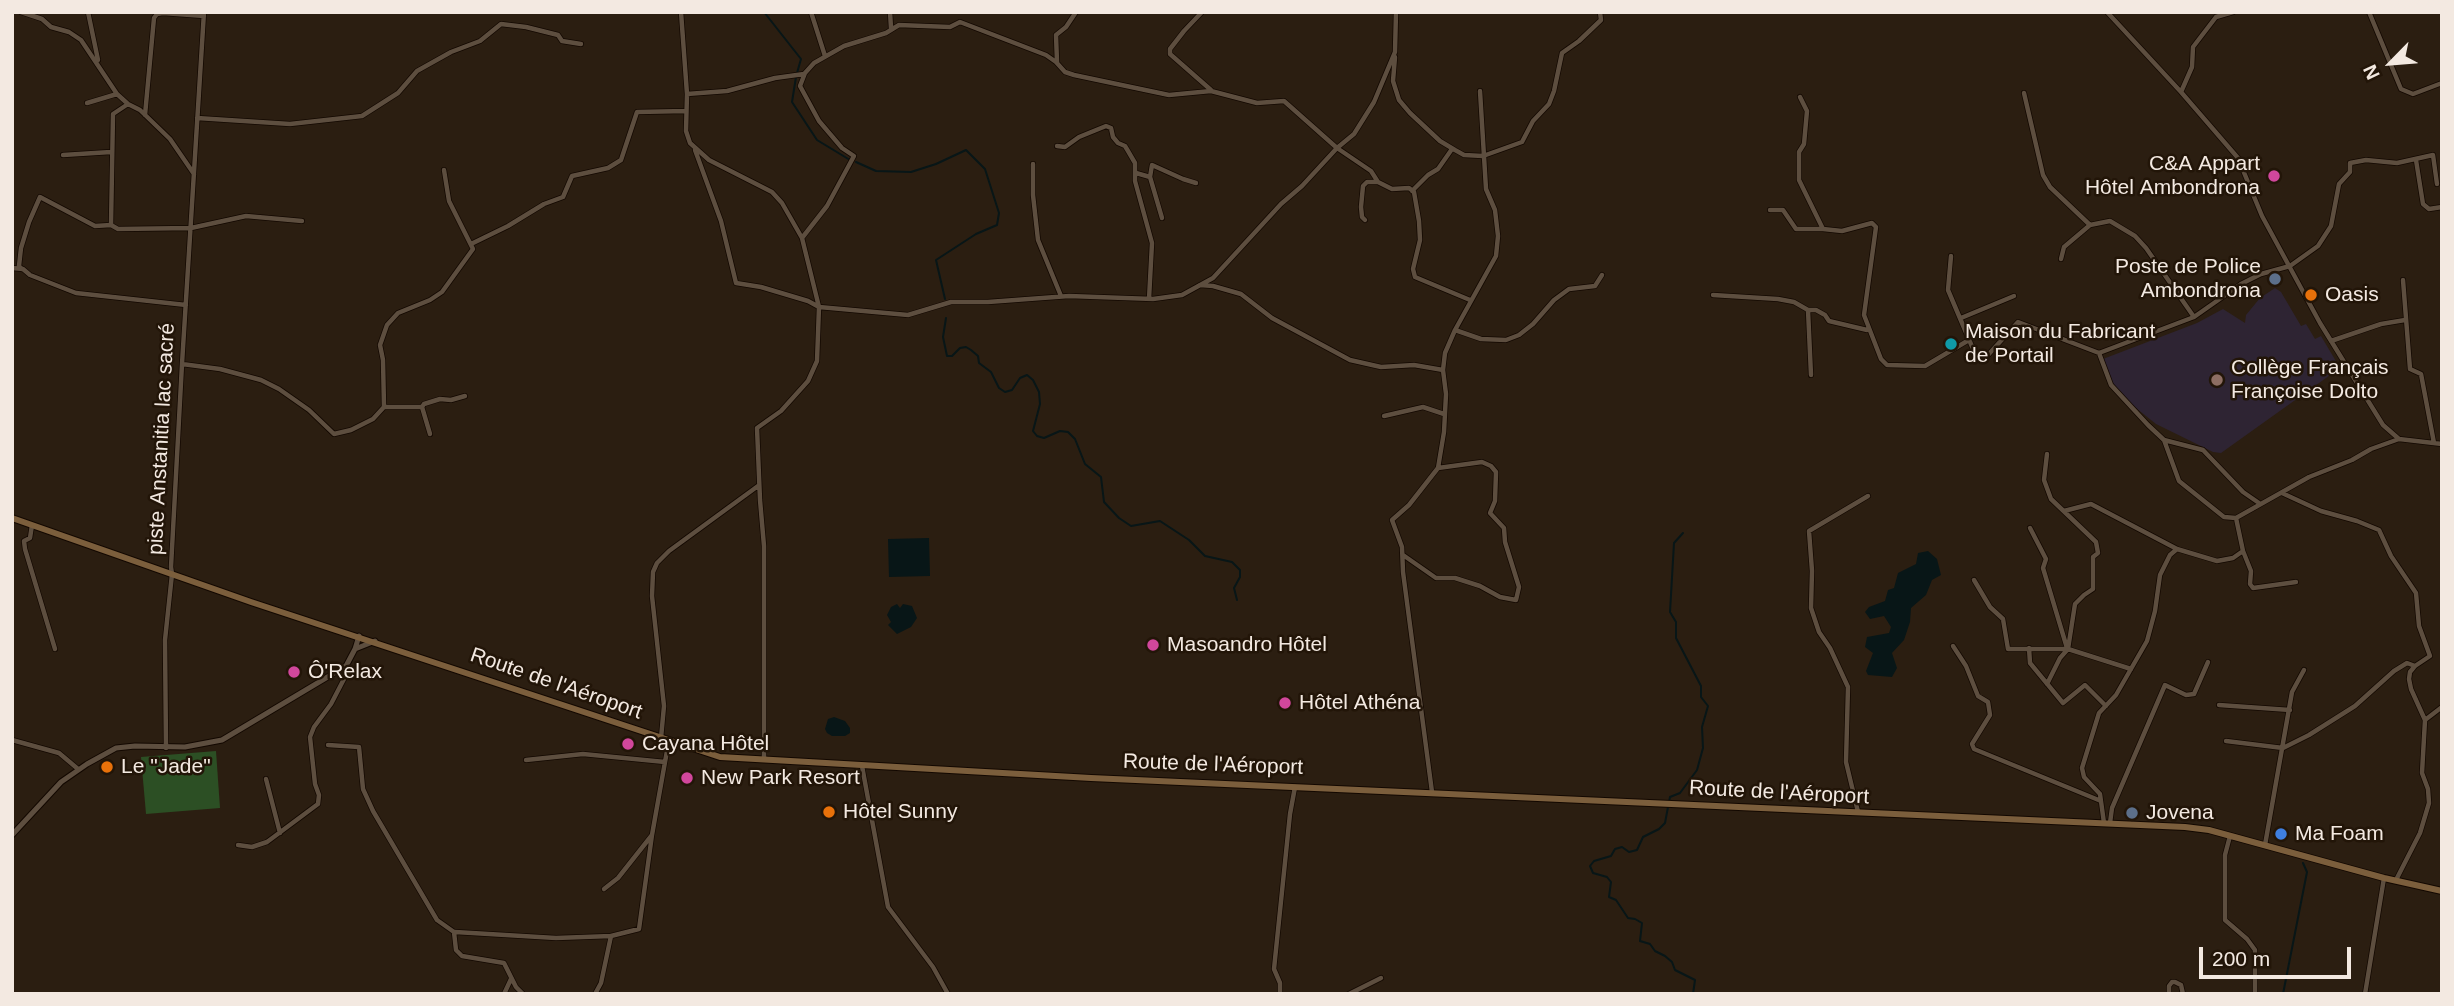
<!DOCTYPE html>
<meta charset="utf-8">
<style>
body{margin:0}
#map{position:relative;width:2454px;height:1006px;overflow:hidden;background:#2b1e11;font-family:Arial,sans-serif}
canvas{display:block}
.frame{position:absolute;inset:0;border:14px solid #f3e9e1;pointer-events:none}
.north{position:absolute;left:2356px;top:28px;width:70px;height:70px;-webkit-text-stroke:5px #221508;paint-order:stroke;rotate:245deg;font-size:19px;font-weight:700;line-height:28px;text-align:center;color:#f3e9e1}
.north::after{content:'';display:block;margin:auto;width:24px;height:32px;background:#f3e9e1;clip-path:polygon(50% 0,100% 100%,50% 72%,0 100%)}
.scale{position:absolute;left:2199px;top:947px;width:152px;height:32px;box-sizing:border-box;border:4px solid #f3e9e1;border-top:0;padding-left:9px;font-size:21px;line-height:24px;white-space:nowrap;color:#f3e9e1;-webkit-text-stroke:5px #221508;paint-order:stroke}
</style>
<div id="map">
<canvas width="2454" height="1006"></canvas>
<div class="frame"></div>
<div class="north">N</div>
<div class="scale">200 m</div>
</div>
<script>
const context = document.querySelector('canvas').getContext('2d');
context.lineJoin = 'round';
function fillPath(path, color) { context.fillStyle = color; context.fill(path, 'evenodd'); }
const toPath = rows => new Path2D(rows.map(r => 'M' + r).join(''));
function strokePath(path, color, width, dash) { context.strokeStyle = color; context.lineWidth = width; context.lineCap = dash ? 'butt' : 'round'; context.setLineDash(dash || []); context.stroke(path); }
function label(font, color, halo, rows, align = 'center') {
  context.font = font + ' Arial,sans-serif'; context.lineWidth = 5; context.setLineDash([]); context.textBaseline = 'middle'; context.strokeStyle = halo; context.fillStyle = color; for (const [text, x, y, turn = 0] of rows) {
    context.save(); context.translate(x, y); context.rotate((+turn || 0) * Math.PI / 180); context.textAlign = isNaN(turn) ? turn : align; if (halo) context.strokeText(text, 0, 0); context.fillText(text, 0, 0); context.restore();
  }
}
fillPath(toPath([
 [2275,288,2281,292,2301,326,2306,324,2315,339,2321,336,2340,368,2221,453,2213,452,2156,424,2116,392,2103,359,2197,323,2223,309,2245,323,2246,315,2260,298]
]), '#2e2433');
fillPath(toPath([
 [216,751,220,808,146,814,141,757]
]), '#2c4f24');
fillPath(toPath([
 [929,538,930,576,889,577,888,539],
 [1928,551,1937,559,1941,575,1932,580,1926,595,1911,608,1910,622,1904,640,1892,653,1897,668,1892,677,1868,675,1866,671,1873,653,1865,647,1867,637,1889,633,1891,627,1884,616,1870,619,1865,612,1869,607,1885,601,1888,590,1894,588,1898,573,1916,564,1918,553],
 [897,604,900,608,903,604,912,606,917,618,911,627,897,634,888,625,891,622,887,615,891,607],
 [834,717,845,721,850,728,850,733,845,736,832,736,827,733,825,729,828,719]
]), '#081617');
strokePath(toPath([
 [764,12,801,59,797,73],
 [796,77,792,102,817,140,850,160],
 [856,162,876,171,911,172,936,164,966,150,985,169,999,213,997,225,976,234,936,260,945,299],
 [946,318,943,337,947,356,952,356,960,348,966,347,971,350,978,356,979,363,991,372,999,388,1005,392,1012,390,1020,378,1027,375,1033,380,1039,392,1040,404,1033,431,1037,436,1044,438,1060,431,1068,432,1075,439,1085,464,1101,477,1104,502,1119,518,1131,526,1160,521,1189,540,1205,556,1232,562,1240,570,1240,577,1234,588,1237,600],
 [1669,802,1670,797,1680,793,1697,770,1703,748,1702,727,1708,706,1701,697,1701,686,1676,638,1676,622,1670,612,1674,543,1683,533],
 [1668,807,1665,823,1659,829,1643,837,1637,850,1629,852,1622,847,1615,849,1611,856,1594,861,1590,866,1593,873,1607,877,1611,882,1609,897,1616,900,1628,918,1635,919,1642,923,1640,941,1650,944,1655,951,1665,956,1672,962,1675,970,1695,980,1693,994],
 [2283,994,2307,872,2303,863]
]), '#081617', 2);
const minor = toPath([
 [21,12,42,19,51,27,69,32,81,40,117,94,128,104],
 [88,12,98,60],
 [681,12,687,94,686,131,690,143,709,160,772,192,782,203,802,238,819,307,817,361,808,381,781,411,757,428,760,500,764,546,764,759],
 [811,12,825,56],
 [890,12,891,28],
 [1202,12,1184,31,1170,49,1170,54,1211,90],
 [2107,12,2181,92,2238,158,2262,216,2320,323,2383,425,2399,439,2442,444],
 [2369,12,2401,89,2413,94,2442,83],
 [1395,57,1393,81,1399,100,1410,113,1440,141,1455,150,1464,155,1483,156,1522,142,1533,121,1549,104,1554,91,1562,53,1579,41,1601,20,1600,12],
 [1057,62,1056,35,1066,27,1076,12],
 [2181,92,2192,67,2193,47,2216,17,2233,12],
 [2024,93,2043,175,2050,187,2090,225,2110,221,2135,236,2146,248,2194,317],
 [687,94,727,91,775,78,804,74],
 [1800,97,1807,111,1804,144,1799,152,1799,180,1823,229,1842,231,1872,223,1876,227,1864,315,1881,359,1887,365,1925,366,1969,340],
 [87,103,117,94],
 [145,115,154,18,157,14,163,13,204,16],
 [197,118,290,124,362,116,398,93,417,71,451,52,480,41,501,24,526,27,558,35,562,41,581,44],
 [1057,146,1065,147,1079,137,1106,126,1111,128,1113,137,1118,143,1125,146,1128,151,1135,163,1135,181,1152,243,1149,299],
 [695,150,721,221,736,283,761,287,808,301,819,307,908,315,951,302,988,302,1069,296,1153,299,1182,295,1213,278,1281,204,1302,186,1337,148,1354,134,1374,102,1395,52,1396,12],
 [63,155,111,152],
 [2416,160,2423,204,2429,209,2442,207],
 [1033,164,1033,195,1038,240,1061,296],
 [1136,173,1150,177],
 [194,174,170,139,140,110,128,104,113,114,111,225,118,229,191,228,246,216,302,221],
 [1412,191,1428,175,1438,169,1452,149],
 [1770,210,1783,210,1796,229,1823,229],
 [1162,218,1150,177,1152,165,1183,179,1196,183],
 [1365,220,1362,217,1361,207,1363,186,1367,182,1377,182],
 [802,238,827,206,854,156,842,148,819,121,800,86,805,73,814,63,844,46,886,33,899,25,950,27,960,22,1046,55,1056,62,1065,72,1074,75,1169,95,1211,91,1257,103,1284,101,1337,148,1371,171,1378,182,1392,189,1409,188,1414,192,1419,221,1420,240,1413,269,1415,277,1470,300],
 [471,244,508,226,544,204,563,197,572,176,608,168,621,160,637,112,686,111],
 [1951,256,1948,290,1976,356,1980,359,1988,355,2018,322,2099,353,2111,385,2148,425,2164,440,2203,450,2243,492,2259,503],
 [2061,259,2064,247,2090,225],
 [12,268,23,269,30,275,76,293,186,305],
 [22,269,19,266,21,248,29,222,40,197,95,226,111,225],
 [2403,280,2410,369,2421,374,2434,443],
 [1200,285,1213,286,1241,294,1272,318,1350,360,1381,367,1414,365,1443,370],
 [1713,295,1778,299,1794,302,1808,310],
 [1961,318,2014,296],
 [1455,330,1496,256,1498,236,1495,210,1486,189,1480,91],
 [2331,341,2381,324,2405,320],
 [2099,353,2194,317,2241,284,2261,274,2290,266,2318,246,2331,226,2339,184,2350,172,2350,163,2366,160,2397,163,2433,155,2437,184],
 [182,364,220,369,261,380,279,389,309,410,334,434,351,430,373,419,384,407,383,360,380,345,387,325,398,313,430,300,442,292,473,249,449,201,444,170],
 [1811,375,1808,310,1816,310,1825,315,1829,321,1867,330],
 [384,407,422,407,430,434],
 [422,407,424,404,440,399,451,400,465,396],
 [1384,416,1423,407,1444,414],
 [2164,440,2179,481,2224,517,2236,518],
 [2047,454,2044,480,2051,499,2096,542,2098,553,2093,557,2093,589,2084,595,2075,604,2068,649,2060,658,2047,684],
 [2282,493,2321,511,2357,521,2379,530,2391,556,2416,593,2419,626,2430,656,2415,666,2410,672,2409,679,2411,689,2425,720,2422,773,2428,789,2429,803,2420,833,2396,880],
 [2064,511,2091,504,2177,549],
 [32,525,30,538,24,541,25,549,55,649],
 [2030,528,2046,559,2043,568,2067,648],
 [2243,551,2251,571,2250,584,2253,588,2296,582],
 [1403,555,1436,578,1455,578,1480,586,1500,597,1516,600,1519,587,1505,542,1504,528,1490,513,1495,501,1496,472,1491,466,1482,462,1438,468],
 [1974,580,1990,607,2003,619,2008,649,2068,649,2131,669],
 [1953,646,1966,666,1978,696,1988,702,1990,715,1972,744,1974,749,2101,801],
 [2029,648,2030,663,2063,703,2085,685,2106,706],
 [2219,705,2290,710],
 [2425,720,2442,707],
 [661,738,664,706,652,596,653,572,657,563,669,551,758,486],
 [12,740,59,753,78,769],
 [2226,741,2283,748,2309,735,2355,706,2394,671,2407,663,2415,666],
 [328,745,359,747,363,789,373,811,437,920,454,932,456,950,462,956,504,963,516,987,523,994],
 [166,748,165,640,172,574,171,567,182,364,204,12],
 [526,760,583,754,665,762,669,740],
 [862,766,888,907,933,967,948,994],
 [266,779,280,833],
 [1432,792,1403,572,1402,547,1392,520,1409,505,1438,468,1444,432,1446,394,1443,370,1445,353,1455,330,1481,339,1506,340,1519,335,1533,324,1554,300,1569,289,1595,286,1602,275],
 [1858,812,1846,762,1848,687,1830,648,1819,632,1811,608,1812,571,1809,531,1868,496],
 [2104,823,2100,794,2084,777,2082,768,2099,713,2116,695,2147,641,2155,611,2160,575,2170,555,2177,549,2217,561,2233,558,2243,551,2236,518,2309,477,2352,460,2371,449,2399,439],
 [2110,823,2112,808,2165,685,2186,695,2194,694,2208,662],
 [2230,836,2225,855,2225,920,2247,939,2255,950,2255,994],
 [238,845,252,847,267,842,318,804,319,795,315,784,310,737,314,727,331,704,344,679,346,666],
 [2265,845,2292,692,2304,670],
 [604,889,618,878,652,835,665,762],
 [455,932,556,938,611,936],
 [504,994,511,979],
 [595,994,601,983,611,936,639,929,652,835],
 [1280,994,1280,983,1274,969,1290,814,1295,787],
 [1349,994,1381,978],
 [2169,994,2169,986,2172,982,2175,982,2181,985,2183,994],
 [2365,994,2384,878]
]);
const tertiary = toPath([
 [355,649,375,641],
 [12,835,61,782,87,764,116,748,135,746,185,747,222,740,346,666,355,649,359,636]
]);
const secondary = toPath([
 [12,518,251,602,720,757,1091,778,2185,827,2209,830,2384,878,2442,891]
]);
strokePath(minor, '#130801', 6);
strokePath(tertiary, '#130801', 7);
strokePath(secondary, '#130801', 8);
strokePath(minor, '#5d4e3f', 4.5);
strokePath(tertiary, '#5d4e3f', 5);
strokePath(secondary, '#7b5e3c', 6);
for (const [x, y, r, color] of [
 [2274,176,7,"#d1479c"],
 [2275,279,7,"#5c6f8a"],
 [2311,295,7,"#e8710a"],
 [1951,344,7,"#0f9aa8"],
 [2217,380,7,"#8d6e63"],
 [1153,645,7,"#d1479c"],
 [294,672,7,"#d1479c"],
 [1285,703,7,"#d1479c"],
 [628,744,7,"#d1479c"],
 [107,767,7,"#e8710a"],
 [687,778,7,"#d1479c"],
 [829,812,7,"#e8710a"],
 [2132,813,7,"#5c6f8a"],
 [2281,834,7,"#3f7fe0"]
]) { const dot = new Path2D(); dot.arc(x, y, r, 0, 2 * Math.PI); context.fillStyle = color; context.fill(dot); strokePath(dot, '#221508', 2.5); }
label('21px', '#f3e9e1', '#221508', [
 ["C&A Appart",2260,164,"right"],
 ["Hôtel Ambondrona",2260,188,"right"],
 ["Poste de Police",2261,267,"right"],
 ["Ambondrona",2261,291,"right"],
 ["Oasis",2325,295],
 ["Maison du Fabricant",1965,332],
 ["de Portail",1965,356],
 ["Collège Français",2231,368],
 ["Françoise Dolto",2231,392],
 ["Masoandro Hôtel",1167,645],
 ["Ô'Relax",308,672],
 ["Hôtel Athéna",1299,703],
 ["Cayana Hôtel",642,744],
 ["Le \"Jade\"",121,767],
 ["New Park Resort",701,778],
 ["Hôtel Sunny",843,812],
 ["Jovena",2146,813],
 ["Ma Foam",2295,834]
], 'left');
label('21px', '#f3e9e1', '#221508', [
 ["piste Anstanitia lac sacré",162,439,-87],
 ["Route de l'Aéroport",556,684,19],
 ["Route de l'Aéroport",1213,765,2],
 ["Route de l'Aéroport",1779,793,3]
]);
</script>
